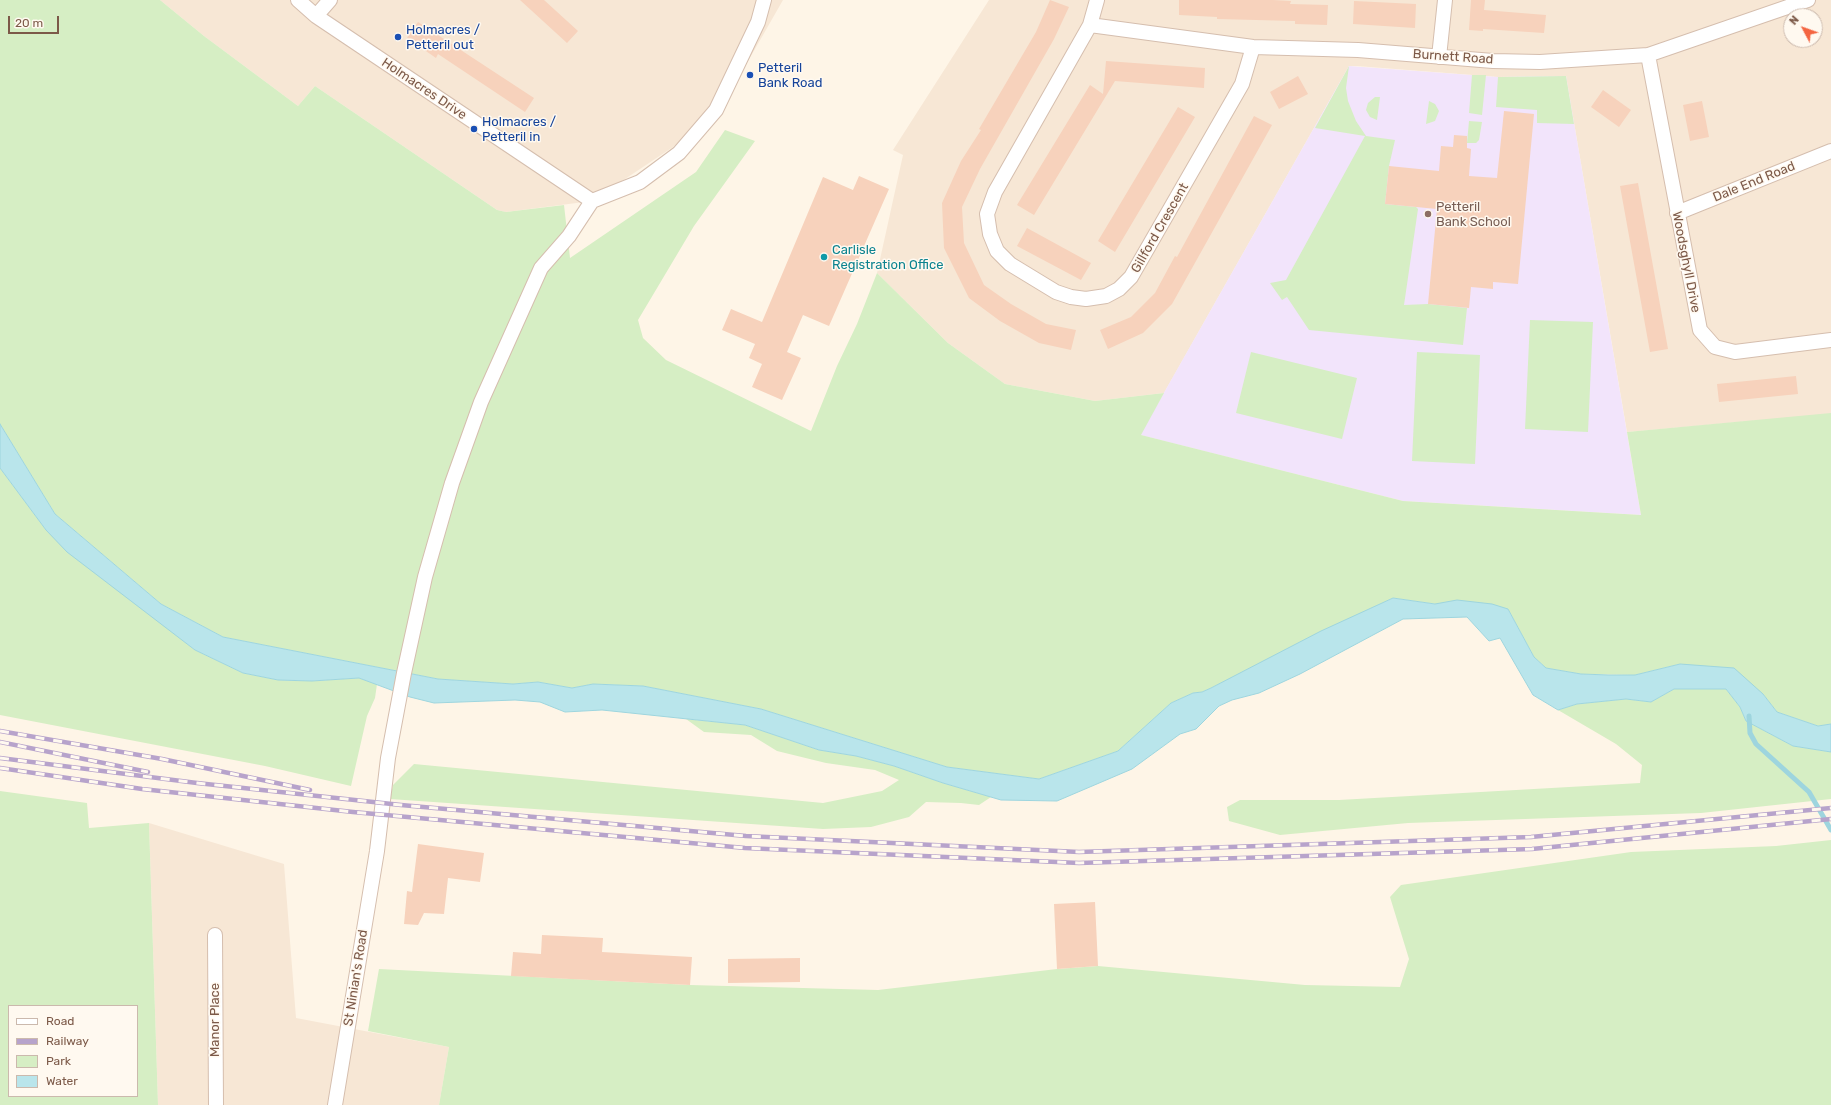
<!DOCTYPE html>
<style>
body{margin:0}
#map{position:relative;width:1831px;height:1105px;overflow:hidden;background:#fef5e7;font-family:Rubik,sans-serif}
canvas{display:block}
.legend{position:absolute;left:8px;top:1005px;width:130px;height:92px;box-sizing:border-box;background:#fff9f0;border:1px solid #cbb9ad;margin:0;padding:5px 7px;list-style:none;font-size:12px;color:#7c5948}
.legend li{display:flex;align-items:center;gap:8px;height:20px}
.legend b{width:20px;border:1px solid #cbb9ad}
.north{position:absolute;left:1783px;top:8px;width:40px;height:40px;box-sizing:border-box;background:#fff9f0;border:1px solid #cbb9ad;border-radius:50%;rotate:311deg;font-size:11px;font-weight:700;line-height:16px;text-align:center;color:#7c5948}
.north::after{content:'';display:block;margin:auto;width:14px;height:18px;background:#f46541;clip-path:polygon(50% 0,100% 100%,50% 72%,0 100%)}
.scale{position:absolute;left:8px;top:16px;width:51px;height:18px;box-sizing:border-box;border:2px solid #7c5948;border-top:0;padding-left:5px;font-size:12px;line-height:14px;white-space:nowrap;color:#7c5948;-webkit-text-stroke:3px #fff9f0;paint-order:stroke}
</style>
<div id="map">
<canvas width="1831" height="1105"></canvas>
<ul class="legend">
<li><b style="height:5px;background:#fff"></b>Road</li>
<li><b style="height:5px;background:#b7a3cb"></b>Railway</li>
<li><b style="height:11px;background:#d6eec4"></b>Park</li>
<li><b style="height:11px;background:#b9e5eb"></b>Water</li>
</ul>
<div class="north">N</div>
<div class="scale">20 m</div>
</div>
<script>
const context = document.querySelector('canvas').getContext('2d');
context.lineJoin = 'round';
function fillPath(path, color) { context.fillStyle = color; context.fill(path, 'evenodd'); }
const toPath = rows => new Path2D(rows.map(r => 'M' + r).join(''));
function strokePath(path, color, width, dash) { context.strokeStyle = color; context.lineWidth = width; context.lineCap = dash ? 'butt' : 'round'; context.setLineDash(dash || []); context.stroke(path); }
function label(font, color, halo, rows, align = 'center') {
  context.font = font + ' Rubik,sans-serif'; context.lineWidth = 3; context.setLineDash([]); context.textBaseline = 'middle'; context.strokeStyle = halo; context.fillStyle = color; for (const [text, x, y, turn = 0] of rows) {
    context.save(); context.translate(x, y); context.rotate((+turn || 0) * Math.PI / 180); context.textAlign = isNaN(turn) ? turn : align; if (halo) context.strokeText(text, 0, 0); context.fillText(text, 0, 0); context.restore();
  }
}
fillPath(toPath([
 [160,0,783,0,715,119,592,201,506,212,497,210,315,86,298,106,204,36],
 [989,0,1831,0,1831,414,1627,432,1566,76,1498,77,1357,66,1349,66,1164,393,1095,401,1005,384,948,343,877,273,903,155,893,150],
 [1791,16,1815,16,1815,40,1791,40],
 [149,823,284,864,296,1018,449,1047,439,1105,158,1105]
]), '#f7e7d5');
fillPath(toPath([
 [1349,66,1498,77,1566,76,1641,515,1403,501,1140,435]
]), '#f2e4fb');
fillPath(toPath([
 [0,0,160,0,204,36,298,106,315,86,497,210,506,212,564,205,570,258,696,172,725,130,755,141,694,226,638,320,643,338,666,360,811,431,837,366,857,324,877,273,948,343,1005,384,1095,401,1164,393,1141,435,1403,501,1641,515,1627,432,1831,413,1831,724,1818,726,1777,712,1763,694,1680,664,1635,675,1581,674,1546,668,1534,657,1508,609,1435,604,1393,598,1211,688,1202,692,1193,693,1171,703,1118,751,1039,779,947,767,761,709,643,686,593,684,572,688,538,682,513,684,438,679,223,637,161,604,55,514,0,424],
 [1349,66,1346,88,1348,101,1356,121,1366,136,1395,140,1389,166,1385,204,1416,207,1418,209,1404,305,1428,304,1467,308,1463,345,1309,330,1287,297,1282,300,1270,283,1286,280,1365,136,1315,128],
 [1472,75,1486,75,1482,115,1469,113],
 [1566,76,1574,124,1537,123,1537,110,1496,107,1498,77],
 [1375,97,1380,97,1377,120,1370,117,1366,110,1368,103],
 [1429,101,1435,104,1439,111,1435,121,1426,124],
 [1469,121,1482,122,1479,140,1476,143,1467,143],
 [1530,320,1593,322,1588,432,1525,429],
 [1251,352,1357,378,1342,439,1236,413],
 [1417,352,1480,355,1475,464,1412,461],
 [0,468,46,530,195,650,243,673,278,680,312,681,359,678,377,684,375,698,367,716,351,786,265,766,0,715],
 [1674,689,1726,689,1740,707,1746,721,1793,746,1831,752,1831,799,1701,813,1408,823,1280,835,1229,821,1227,807,1240,800,1339,800,1640,783,1642,765,1616,744,1558,710,1577,704,1626,699,1651,702],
 [686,719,745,725,819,750,856,756,894,766,943,783,991,797,979,805,961,803,926,802,909,817,871,827,823,829,390,799,393,785,414,764,823,803,882,791,899,780,875,770,826,763,777,751,751,735,704,732],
 [0,791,87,803,89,828,149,823,158,1105,0,1105],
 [9,1006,137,1006,137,1096,9,1096],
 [1831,840,1831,1105,439,1105,449,1047,368,1031,379,969,690,985,878,990,1057,969,1098,966,1305,985,1400,987,1409,959,1390,897,1401,885,1631,852,1776,846]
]), '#d6eec4');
const water = toPath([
 [0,424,55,514,161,604,223,637,438,679,513,684,538,682,572,688,593,684,643,686,761,709,947,767,1039,779,1118,751,1171,703,1193,693,1202,692,1211,688,1321,631,1393,598,1435,604,1457,600,1492,604,1508,609,1534,657,1546,668,1581,674,1609,675,1635,675,1680,664,1734,668,1763,694,1777,712,1818,726,1831,724,1831,752,1793,746,1746,721,1740,707,1726,689,1674,689,1651,702,1626,699,1577,704,1558,710,1533,695,1500,638,1489,641,1467,617,1403,619,1300,674,1259,693,1232,700,1219,706,1196,729,1180,734,1132,769,1057,801,1001,800,943,783,894,766,856,756,819,750,745,725,602,710,565,712,540,702,515,700,434,703,410,697,359,678,312,681,278,680,243,673,195,650,67,552,46,530,0,468,0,424]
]);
fillPath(water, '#b9e5eb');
strokePath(water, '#9ed5de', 1);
strokePath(toPath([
 [1749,716,1750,733,1756,744,1809,792,1831,830]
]), '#9ed5de', 5);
fillPath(toPath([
 [520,0,544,0,578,31,567,43],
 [1050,0,1069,7,1054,39,980,169,962,207,964,243,984,285,1011,304,1046,324,1076,330,1071,350,1039,343,1000,321,969,298,944,248,942,203,961,161,981,130,979,129,1036,32],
 [1179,0,1273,0,1291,1,1290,4,1328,5,1327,25,1295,24,1295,21,1217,19,1217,17,1179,15],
 [1471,0,1485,0,1484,10,1546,15,1544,33,1483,29,1483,31,1469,30],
 [1354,1,1416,4,1415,28,1353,24],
 [418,22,534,98,525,112,438,54,436,58,407,38],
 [1106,61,1205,68,1204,88,1115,81,1034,215,1017,205,1090,85,1103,94],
 [1298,76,1308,94,1279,109,1270,92],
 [1603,90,1631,110,1619,127,1591,107],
 [1702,101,1709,137,1690,141,1683,105],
 [1178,107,1195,117,1115,252,1098,241],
 [1504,111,1534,114,1518,284,1493,282,1493,289,1471,287,1469,308,1428,304,1437,209,1385,204,1389,166,1439,171,1441,146,1453,147,1454,135,1467,136,1467,148,1471,149,1469,176,1497,178],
 [1254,116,1272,125,1172,304,1143,333,1108,349,1100,330,1131,317,1155,293,1175,256,1177,257],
 [859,176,889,189,829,326,803,315,787,352,801,358,782,400,752,387,762,364,749,358,755,344,722,330,731,309,762,322,823,177,853,190],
 [1638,183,1668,349,1650,352,1620,186],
 [1027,228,1091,263,1081,280,1017,246],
 [1796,376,1798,394,1719,402,1717,384],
 [418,844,484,853,480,882,448,878,444,914,424,913,418,925,404,924,407,891,412,892],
 [1095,902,1098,966,1057,969,1054,904],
 [542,935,603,938,602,952,692,957,690,985,511,976,513,952,541,954],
 [800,958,800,982,728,983,728,959]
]), '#f7d2bc');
const minor = toPath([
 [298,0,316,16,592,201],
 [1097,0,1090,25,995,192,987,214,990,234,997,251,1010,264,1056,292,1071,297,1086,299,1106,296,1119,289,1131,277,1242,84,1253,47],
 [316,16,330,0],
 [1090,25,1253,47,1358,50,1493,61,1540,62,1648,55,1808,0],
 [1648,55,1700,330,1715,347,1735,352,1831,340],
 [1439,57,1445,0],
 [1677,213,1831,151],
 [215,935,216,1105],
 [335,1105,377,851,388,758,404,673,425,577,452,483,481,402,541,268,569,236,592,201,640,182,679,153,716,110,758,22,764,0]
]);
strokePath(minor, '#d5beae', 16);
strokePath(minor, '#fff', 14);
const rail = toPath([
 [0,731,162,759,310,790],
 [0,742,148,772],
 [0,758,197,783,401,805,746,836,1079,852,1531,837,1831,808],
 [0,768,142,789,353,812,745,848,1079,863,1532,849,1831,819]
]);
strokePath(rail, '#b7a3cb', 4.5);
strokePath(rail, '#fff9f0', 3, [9]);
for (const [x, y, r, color] of [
 [398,37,4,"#1a4fb4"],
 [750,75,4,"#1a4fb4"],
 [474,129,4,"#1a4fb4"],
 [1428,214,4,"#8d6e63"],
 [824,257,4,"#0f9aa8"]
]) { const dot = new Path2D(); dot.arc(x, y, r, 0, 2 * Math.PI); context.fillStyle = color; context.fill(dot); strokePath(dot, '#fff9f0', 1.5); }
label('13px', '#164399', '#fff9f0', [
 ["Holmacres /",406,30],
 ["Petteril out",406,45],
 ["Petteril",758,68],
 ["Bank Road",758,83],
 ["Holmacres /",482,122],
 ["Petteril in",482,137]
], 'left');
label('13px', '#7c5948', '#fff9f0', [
 ["Burnett Road",1453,57,4],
 ["Holmacres Drive",424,89,34],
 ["Dale End Road",1754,182,-22],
 ["Gillford Crescent",1160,228,-60],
 ["Woodsghyll Drive",1686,262,79],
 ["St Ninian's Road",356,978,-81],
 ["Manor Place",215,1020,-90]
]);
label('13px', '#785e54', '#fff9f0', [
 ["Petteril",1436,207],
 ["Bank School",1436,222]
], 'left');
label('13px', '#0d838f', '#fff9f0', [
 ["Carlisle",832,250],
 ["Registration Office",832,265]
], 'left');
</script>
